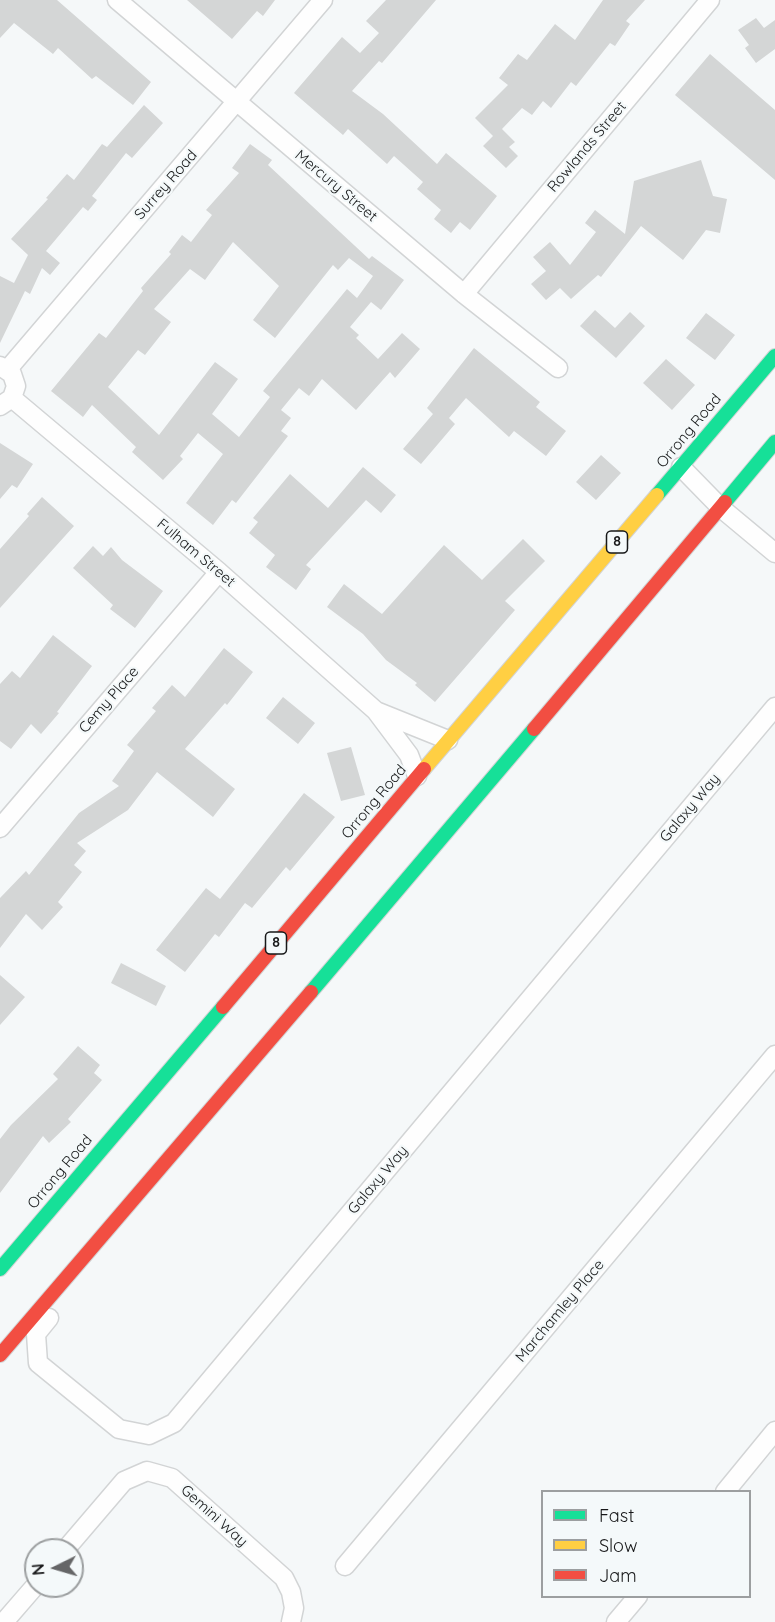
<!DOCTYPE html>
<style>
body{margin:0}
#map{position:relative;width:775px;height:1622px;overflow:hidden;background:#f5f8f9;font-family:Quicksand,sans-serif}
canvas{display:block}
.legend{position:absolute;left:541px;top:1490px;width:210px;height:108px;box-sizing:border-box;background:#f4f9fa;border:2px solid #9c9fa0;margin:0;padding:8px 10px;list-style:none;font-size:18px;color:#171819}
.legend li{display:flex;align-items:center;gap:12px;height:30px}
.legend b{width:30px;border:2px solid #9c9fa0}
.north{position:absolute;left:24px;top:1538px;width:60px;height:60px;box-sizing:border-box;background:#f4f9fa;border:2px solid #9c9fa0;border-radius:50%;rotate:265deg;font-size:16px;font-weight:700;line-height:24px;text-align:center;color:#171819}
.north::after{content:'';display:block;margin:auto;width:21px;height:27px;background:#656667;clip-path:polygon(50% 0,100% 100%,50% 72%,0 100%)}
</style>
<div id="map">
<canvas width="775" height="1622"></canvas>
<ul class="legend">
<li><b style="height:8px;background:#16e098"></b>Fast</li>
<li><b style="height:8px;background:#ffcf43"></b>Slow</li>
<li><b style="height:8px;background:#f24e42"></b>Jam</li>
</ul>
<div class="north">N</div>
</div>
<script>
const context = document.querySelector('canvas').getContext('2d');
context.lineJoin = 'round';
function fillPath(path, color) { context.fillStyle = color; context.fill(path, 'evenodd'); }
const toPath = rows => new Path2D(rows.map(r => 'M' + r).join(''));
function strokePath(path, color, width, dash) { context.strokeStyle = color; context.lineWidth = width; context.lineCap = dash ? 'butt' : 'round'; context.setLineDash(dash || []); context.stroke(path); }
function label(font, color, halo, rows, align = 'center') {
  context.font = font + ' Quicksand,sans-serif'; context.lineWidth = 4.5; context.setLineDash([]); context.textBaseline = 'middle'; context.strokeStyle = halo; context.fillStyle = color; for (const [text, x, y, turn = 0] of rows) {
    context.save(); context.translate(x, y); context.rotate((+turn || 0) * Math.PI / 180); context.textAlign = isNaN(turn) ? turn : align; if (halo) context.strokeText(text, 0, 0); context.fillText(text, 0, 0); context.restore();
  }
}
fillPath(toPath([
 [0,0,57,0,151,82,133,105,96,76,92,79,58,48,53,54,14,23,0,38],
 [187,0,275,0,263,16,257,11,232,39],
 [386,0,436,0,382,63,379,61,352,91,383,114,437,164,446,153,497,196,470,230,460,222,451,233,434,219,441,210,417,189,423,182,394,156,387,164,348,129,343,135,294,93,342,37,360,53,379,33,366,21],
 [603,0,645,0,626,21,630,24,615,46,610,43,576,86,571,82,551,108,543,101,532,115,522,108,502,129,515,142,509,147,518,156,506,168,483,146,493,136,475,118,508,85,499,78,518,54,527,60,555,24,575,40],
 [756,18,764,28,775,20,775,49,756,63,745,48,749,45,738,30],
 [710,54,775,110,775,180,675,95],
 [144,105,163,123,132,158,126,153,92,196,97,200,88,211,83,207,46,251,60,263,50,275,42,268,30,294,25,291,0,343,0,276,14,283,28,255,11,239,48,199,46,198,67,174,74,180,102,144,107,147],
 [250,144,272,160,268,165,369,259,372,256,404,280,381,310,371,302,350,327,359,335,356,338,378,359,402,333,420,349,395,378,390,372,356,410,322,379,309,396,299,388,281,410,291,418,281,431,288,436,236,503,232,500,213,525,186,503,223,454,198,433,180,456,183,459,163,480,132,452,136,447,92,405,83,417,51,391,99,333,106,338,143,291,141,288,171,254,169,252,182,235,191,242,212,215,206,210,239,173,232,168],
 [233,242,279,286,253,320,275,338,333,265,338,270,349,258,373,276,357,298,347,289,263,391,270,397,239,437,212,414,238,379,215,362,159,435,108,387,138,350,145,355,171,322,154,309,190,269,205,280],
 [701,160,713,196,727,199,720,233,706,230,683,260,641,226,601,277,598,275,571,299,560,288,546,300,531,284,546,271,533,257,550,242,570,265,596,232,585,223,595,210,625,234,634,181],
 [595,310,615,328,630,312,645,326,616,358,580,326],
 [706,313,735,335,715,360,686,338],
 [474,348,540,402,536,407,566,431,546,456,514,431,509,437,466,398,449,418,455,424,421,464,403,449,433,414,427,408],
 [666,359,695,385,672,410,643,383],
 [0,443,33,464,17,488,12,485,0,499],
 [601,455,621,473,596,500,576,482],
 [363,467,396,495,381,513,366,500,306,565,311,569,296,590,266,567,275,555,249,533,258,522,253,518,290,474,328,508],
 [42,497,74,526,0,608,0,549,29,516,27,514],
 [523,539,545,561,505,601,515,610,435,702,415,685,417,683,386,660,363,634,327,607,344,584,382,614,444,545,482,580],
 [93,546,103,556,111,547,122,560,163,591,135,628,110,609,113,605,73,568],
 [53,635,92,666,57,712,59,713,41,734,31,724,11,749,0,741,0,684,12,671,20,678],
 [224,648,253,672,227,705,225,703,185,749,235,789,213,817,157,772,128,810,77,843,86,851,74,865,82,872,58,902,63,907,42,930,26,914,0,948,0,898,26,871,29,875,79,813,119,786,112,781,134,751,127,745,156,711,152,708,172,685,185,697],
 [283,697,315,723,298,744,266,718],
 [351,747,365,795,341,801,327,753],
 [304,793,335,817,290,871,286,867,252,908,245,903,219,937,215,934,185,972,156,950,206,888,220,899],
 [121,963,166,986,156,1006,111,983],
 [0,975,25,997,0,1025],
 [78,1046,100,1065,94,1073,102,1080,68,1119,71,1122,49,1143,43,1136,0,1193,0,1139,11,1125,58,1079,53,1074]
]), '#d4d6d6');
const street = toPath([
 [117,0,464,294,558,368],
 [464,294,710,0],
 [0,366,12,374,16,386,12,398,0,406],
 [8,369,323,0],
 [12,398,219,572,376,711,409,755,417,776],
 [681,467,721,508,775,553],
 [376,711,448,740],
 [0,828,219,572],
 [49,1318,36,1334,38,1363,119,1429,149,1435,174,1423,775,707],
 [725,1492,775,1431],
 [65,1550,124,1481,147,1471,172,1478,284,1578,291,1592,294,1608,291,1622],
 [345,1566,775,1055],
 [4,1622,36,1585],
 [616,1622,638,1596]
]);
const fast = toPath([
 [657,495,775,356],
 [725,502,775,442],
 [311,992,534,729],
 [0,1269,223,1007]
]);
const slow = toPath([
 [424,769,657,495]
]);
const jam = toPath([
 [534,729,725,502],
 [223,1007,424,769],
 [0,1355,311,992]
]);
strokePath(street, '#d2d4d5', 21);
strokePath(fast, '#d2d4d5', 16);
strokePath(slow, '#d2d4d5', 16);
strokePath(jam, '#d2d4d5', 16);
strokePath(street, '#fefefe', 18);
strokePath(fast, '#16e098', 14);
strokePath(slow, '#ffcf43', 14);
strokePath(jam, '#f24e42', 14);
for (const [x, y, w] of [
 [617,542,21],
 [276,943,21]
]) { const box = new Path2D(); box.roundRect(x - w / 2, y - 11, w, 22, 4.5); context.fillStyle = '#f4f9fa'; context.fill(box); strokePath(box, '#171819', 1.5); }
label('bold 14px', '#171819', null, [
 ["8",617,542],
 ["8",276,943]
]);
label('15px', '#171819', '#f4f9fa', [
 ["Rowlands Street",587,147,-50],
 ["Surrey Road",166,185,-49],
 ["Mercury Street",336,186,40],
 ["Orrong Road",689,431,-50],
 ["Fulham Street",196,553,40],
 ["Cemy Place",109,700,-49],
 ["Orrong Road",374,802,-50],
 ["Galaxy Way",690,808,-50],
 ["Orrong Road",60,1172,-50],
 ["Galaxy Way",378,1180,-50],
 ["Marchamley Place",560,1311,-50],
 ["Gemini Way",214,1516,42]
]);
</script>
